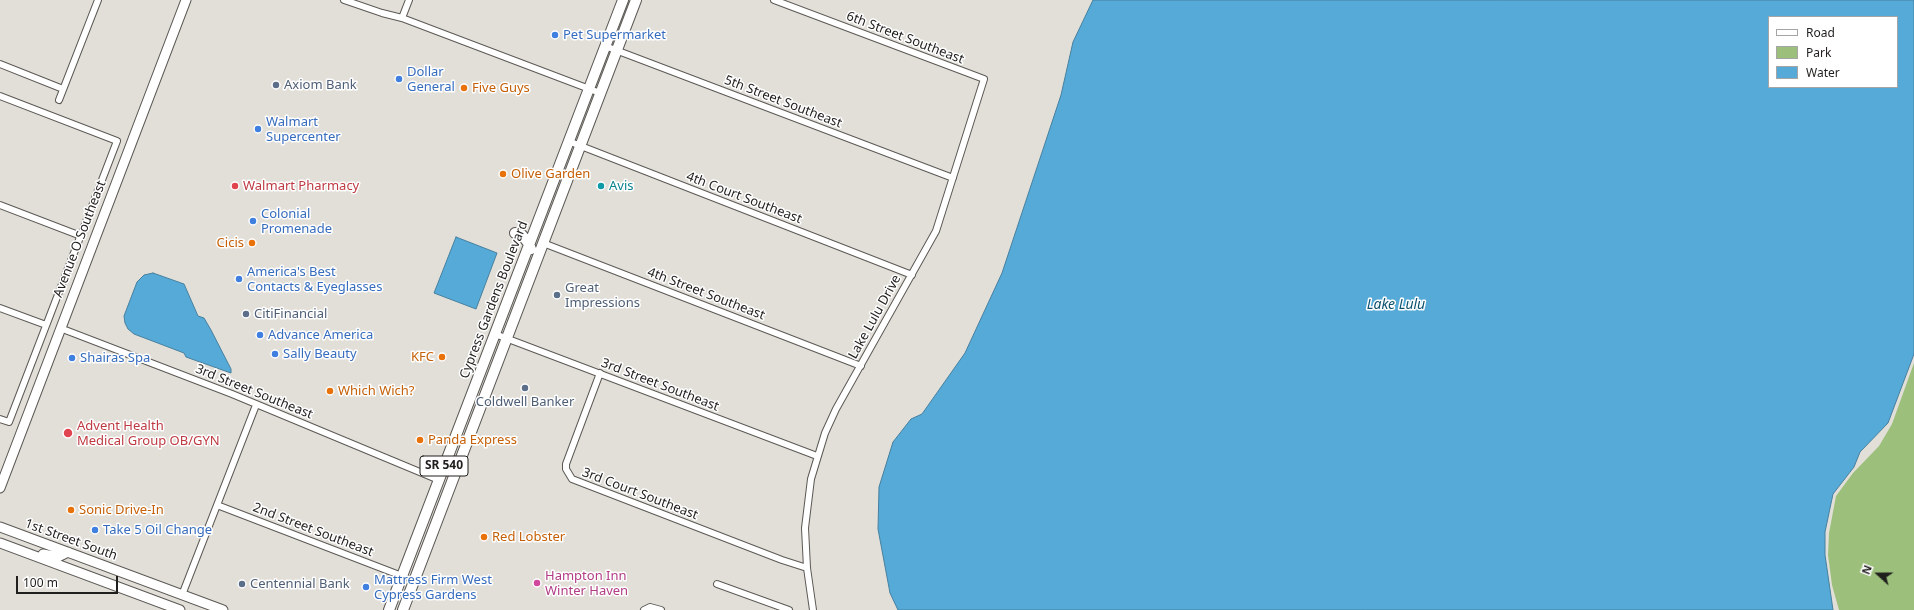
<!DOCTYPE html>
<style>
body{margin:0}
#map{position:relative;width:1914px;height:610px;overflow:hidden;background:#e2dfd9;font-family:"Noto Sans",sans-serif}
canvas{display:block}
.legend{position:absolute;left:1768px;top:16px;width:130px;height:72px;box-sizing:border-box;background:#fff;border:1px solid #a6a5a5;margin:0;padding:5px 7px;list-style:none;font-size:12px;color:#201f1d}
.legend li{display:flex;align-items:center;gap:8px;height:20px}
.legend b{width:20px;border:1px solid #a6a5a5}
.north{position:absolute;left:1858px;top:554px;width:40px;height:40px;-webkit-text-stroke:3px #fff;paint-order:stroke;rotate:291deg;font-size:11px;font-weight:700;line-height:16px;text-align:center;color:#201f1d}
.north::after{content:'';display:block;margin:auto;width:14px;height:18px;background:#201f1d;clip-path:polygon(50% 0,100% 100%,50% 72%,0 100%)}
.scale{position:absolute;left:16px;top:576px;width:102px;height:18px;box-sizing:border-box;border:2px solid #201f1d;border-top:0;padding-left:5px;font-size:12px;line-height:14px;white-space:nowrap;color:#201f1d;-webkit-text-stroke:3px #fff;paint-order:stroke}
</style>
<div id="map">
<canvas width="1914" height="610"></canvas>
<ul class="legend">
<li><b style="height:5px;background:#fff"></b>Road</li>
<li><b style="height:11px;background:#9cc07c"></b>Park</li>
<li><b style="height:11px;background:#56aad7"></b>Water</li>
</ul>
<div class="north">N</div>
<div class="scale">100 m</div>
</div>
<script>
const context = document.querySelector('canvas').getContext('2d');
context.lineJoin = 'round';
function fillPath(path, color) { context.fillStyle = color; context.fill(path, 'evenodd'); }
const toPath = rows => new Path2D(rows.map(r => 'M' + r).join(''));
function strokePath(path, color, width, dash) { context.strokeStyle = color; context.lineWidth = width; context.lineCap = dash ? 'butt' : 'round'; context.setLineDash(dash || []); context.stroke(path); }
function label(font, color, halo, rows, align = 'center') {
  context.font = font + ' "Noto Sans",sans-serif'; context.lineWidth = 3; context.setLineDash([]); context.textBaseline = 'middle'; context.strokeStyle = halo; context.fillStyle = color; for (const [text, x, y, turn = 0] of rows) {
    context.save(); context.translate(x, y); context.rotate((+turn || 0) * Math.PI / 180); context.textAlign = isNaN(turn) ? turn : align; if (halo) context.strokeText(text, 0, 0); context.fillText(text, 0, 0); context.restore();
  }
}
fillPath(toPath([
 [1914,363,1914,610,1839,610,1832,585,1828,555,1829,533,1836,496,1853,473,1879,446,1892,424]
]), '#9cc07c');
const water = toPath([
 [1093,0,1914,0,1914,354,1888,423,1860,452,1854,467,1833,494,1825,532,1825,555,1833,610,898,610,890,593,878,529,879,487,893,442,911,419,922,414,965,353,1002,273,1061,95,1073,42,1093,0],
 [1769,17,1897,17,1897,87,1769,87,1769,17],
 [456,237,497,253,476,309,434,293,456,237],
 [153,273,184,284,198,316,204,318,211,330,231,369,231,373,186,357,184,353,134,334,128,329,125,323,124,316,137,282,144,275,153,273]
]);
fillPath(water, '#56aad7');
strokePath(water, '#46809f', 1);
const street = toPath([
 [344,0,382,13,402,18,600,93],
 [774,0,984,79,936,231,836,409,825,433,811,479,805,528,807,568,813,610],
 [402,18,409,0],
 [605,46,953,178],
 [0,64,63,89],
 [0,96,117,141,9,422,0,419],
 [59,100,98,0],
 [568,141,912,275],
 [0,205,81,236],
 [543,243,861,366],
 [0,308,46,325],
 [60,328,232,394,439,480],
 [495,334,817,456],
 [600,373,566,464,566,469,572,479,782,560,807,568],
 [217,505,402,576],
 [717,584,789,610],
 [182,595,256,405],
 [644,610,650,607,661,610]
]);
const secondary = toPath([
 [0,488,186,0],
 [0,527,223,610],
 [0,543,180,610],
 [43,554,58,557,68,552]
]);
const primary = toPath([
 [515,233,522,235,529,244,531,249],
 [389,610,623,0],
 [403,610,636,0]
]);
strokePath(street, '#5c5955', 8);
strokePath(secondary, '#5c5955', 11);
strokePath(primary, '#5c5955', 12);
strokePath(street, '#fff', 6);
strokePath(secondary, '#fff', 9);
strokePath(primary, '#fff', 10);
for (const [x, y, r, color] of [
 [555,35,4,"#3f7fe0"],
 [399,79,4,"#3f7fe0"],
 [276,85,4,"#5c6f8a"],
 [464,88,4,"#e8710a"],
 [258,129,4,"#3f7fe0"],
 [503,174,4,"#e8710a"],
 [235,186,4,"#e0444e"],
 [601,186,4,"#0f9aa8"],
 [253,221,4,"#3f7fe0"],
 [252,243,4,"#e8710a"],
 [239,279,4,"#3f7fe0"],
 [557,295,4,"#5c6f8a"],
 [246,314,4,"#5c6f8a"],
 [260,335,4,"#3f7fe0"],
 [275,354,4,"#3f7fe0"],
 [442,357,4,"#e8710a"],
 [72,358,4,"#3f7fe0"],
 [525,388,4,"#5c6f8a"],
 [330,391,4,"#e8710a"],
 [68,433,5,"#e0444e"],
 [420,440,4,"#e8710a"],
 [71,510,4,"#e8710a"],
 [95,530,4,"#3f7fe0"],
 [484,537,4,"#e8710a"],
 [537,583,4,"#d1479c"],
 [242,584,4,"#5c6f8a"],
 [366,587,4,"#3f7fe0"]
]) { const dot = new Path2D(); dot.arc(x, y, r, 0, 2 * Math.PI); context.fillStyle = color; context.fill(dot); strokePath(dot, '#fff', 1.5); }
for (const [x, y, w] of [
 [444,466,48]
]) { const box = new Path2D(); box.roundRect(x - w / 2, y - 10, w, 20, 3); context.fillStyle = '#fff'; context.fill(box); strokePath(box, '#201f1d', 1); }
label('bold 12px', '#201f1d', null, [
 ["SR 540",444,466]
]);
label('13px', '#366cbe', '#fff', [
 ["Pet Supermarket",563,35],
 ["Dollar",407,72],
 ["General",407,87],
 ["Walmart",266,122],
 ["Supercenter",266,137],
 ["Colonial",261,214],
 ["Promenade",261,229],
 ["America's Best",247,272],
 ["Contacts & Eyeglasses",247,287],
 ["Advance America",268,335],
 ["Sally Beauty",283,354],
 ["Shairas Spa",80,358],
 ["Take 5 Oil Change",103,530],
 ["Mattress Firm West",374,580],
 ["Cypress Gardens",374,595]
], 'left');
label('13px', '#201f1d', '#fff', [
 ["6th Street Southeast",905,38,21],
 ["5th Street Southeast",783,102,21],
 ["4th Court Southeast",744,198,21],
 ["Avenue O Southeast",80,239,-69],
 ["4th Street Southeast",706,294,21],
 ["Cypress Gardens Boulevard",494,300,-69],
 ["Lake Lulu Drive",875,317,-61],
 ["3rd Street Southeast",660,385,21],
 ["3rd Street Southeast",254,392,22],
 ["3rd Court Southeast",640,494,21],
 ["2nd Street Southeast",313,530,21],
 ["1st Street South",71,540,20]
]);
label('13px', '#4e5e75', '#fff', [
 ["Axiom Bank",284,85],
 ["Great",565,288],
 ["Impressions",565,303],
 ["CitiFinancial",254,314],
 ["Coldwell Banker",525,402,"center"],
 ["Centennial Bank",250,584]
], 'left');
label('13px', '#c56008', '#fff', [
 ["Five Guys",472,88],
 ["Olive Garden",511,174],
 ["Cicis",244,243,"right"],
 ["KFC",434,357,"right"],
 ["Which Wich?",338,391],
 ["Panda Express",428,440],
 ["Sonic Drive-In",79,510],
 ["Red Lobster",492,537]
], 'left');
label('13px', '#be3a42', '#fff', [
 ["Walmart Pharmacy",243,186],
 ["Advent Health",77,426],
 ["Medical Group OB/GYN",77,441]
], 'left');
label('13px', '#0d838f', '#fff', [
 ["Avis",609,186]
], 'left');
label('13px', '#b23c85', '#fff', [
 ["Hampton Inn",545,576],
 ["Winter Haven",545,591]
], 'left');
label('italic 14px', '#0c516f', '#fff', [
 ["Lake Lulu",1396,305]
]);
</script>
